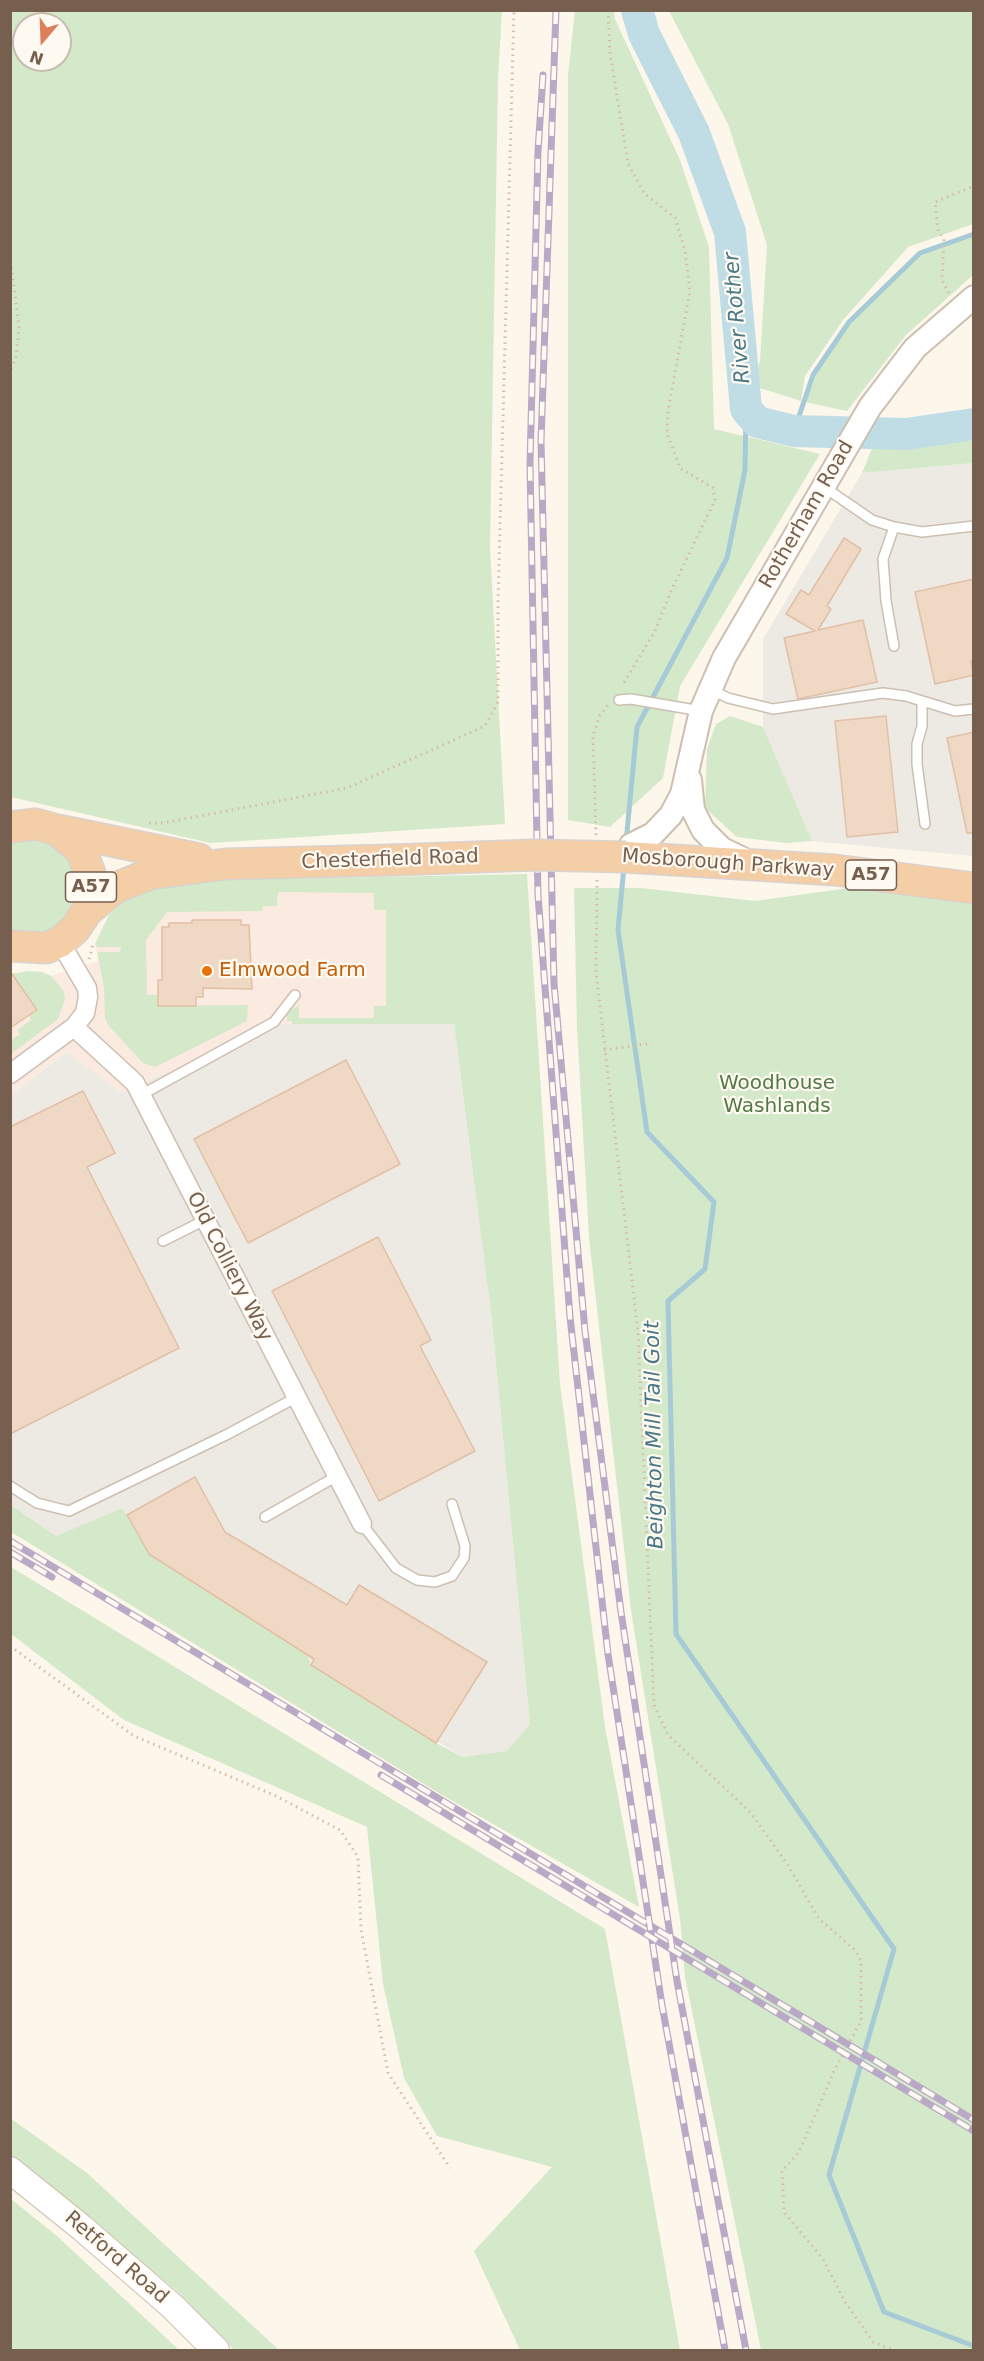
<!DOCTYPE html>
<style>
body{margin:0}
#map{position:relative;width:984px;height:2361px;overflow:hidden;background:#fcf6eb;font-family:"DejaVu Sans",sans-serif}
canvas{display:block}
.frame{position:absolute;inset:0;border:12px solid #765f4f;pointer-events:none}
.north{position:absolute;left:12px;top:12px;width:60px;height:60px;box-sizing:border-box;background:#fefaf1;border:2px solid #c8bcb0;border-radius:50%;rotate:199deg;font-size:16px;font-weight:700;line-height:24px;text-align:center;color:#765f4f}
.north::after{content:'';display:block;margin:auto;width:21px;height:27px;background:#dd7f58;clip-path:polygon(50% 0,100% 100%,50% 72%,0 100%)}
</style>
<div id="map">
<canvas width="984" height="2361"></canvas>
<div class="frame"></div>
<div class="north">N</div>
</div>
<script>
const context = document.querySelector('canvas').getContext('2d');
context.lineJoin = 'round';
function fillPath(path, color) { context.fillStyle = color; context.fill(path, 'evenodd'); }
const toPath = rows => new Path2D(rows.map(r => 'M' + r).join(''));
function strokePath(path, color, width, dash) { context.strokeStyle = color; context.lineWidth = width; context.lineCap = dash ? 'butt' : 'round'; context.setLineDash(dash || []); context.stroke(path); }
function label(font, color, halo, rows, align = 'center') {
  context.font = font + ' "DejaVu Sans",sans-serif'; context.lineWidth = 4.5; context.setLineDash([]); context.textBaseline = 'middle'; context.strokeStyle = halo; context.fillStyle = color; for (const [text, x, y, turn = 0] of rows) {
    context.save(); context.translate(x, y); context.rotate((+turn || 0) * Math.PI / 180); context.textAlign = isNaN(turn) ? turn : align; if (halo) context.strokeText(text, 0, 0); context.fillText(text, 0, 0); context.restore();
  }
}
fillPath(toPath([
 [348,877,348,889,391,889,391,1025,266,1026,122,1093,65,1052,11,1096,11,974,42,972,51,976,99,961,95,944,109,915,121,903,141,894,144,887,175,881]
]), '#fbeae0');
fillPath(toPath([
 [973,463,973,856,812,841,763,727,763,639,862,473],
 [292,1024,454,1024,492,1321,530,1724,507,1751,463,1757,311,1665,307,1654,149,1554,122,1508,56,1536,11,1504,11,1096,66,1052,122,1093,266,1026]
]), '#ede9e3');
fillPath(toPath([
 [10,11,502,11,498,80,490,548,505,824,210,843,11,797],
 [24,24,60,24,60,60,24,60],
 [575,11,614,11,615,19,680,160,709,247,714,429,820,454,680,686,663,778,610,827,568,820,568,75],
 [669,11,973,11,973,224,908,247,843,320,805,376,801,401,750,385,760,361,767,245,728,124],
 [973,234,973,275,906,335,847,411,805,402,813,375,849,322,920,253],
 [973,440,973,463,862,473,872,448],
 [730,716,763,727,812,841,786,843,737,837,705,808,707,749,716,724],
 [25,839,41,840,55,848,67,859,74,873,77,889,74,904,66,919,55,930,40,936,11,935,11,841],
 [973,871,973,2350,761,2350,685,1977,680,1919,631,1610,589,1238,577,1028,574,888,641,888,755,901],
 [527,874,560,1384,605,1727,639,1907,442,1795,11,1532,10,1504,56,1536,122,1508,149,1554,307,1654,311,1665,436,1743,463,1757,507,1751,530,1724,492,1321,454,1024,292,1024,292,1021,287,1021,287,1012,299,1005,299,1018,374,1018,374,1006,386,1006,386,910,374,910,374,893,278,892,277,906,263,906,262,911,167,912,146,940,147,995,158,995,159,1006,248,1005,247,1021,155,1067,143,1063,109,1026,105,1018,104,987,97,952,120,952,121,947,97,947,95,944,109,915,121,903,141,894,144,887,175,881],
 [28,971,42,972,51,976,63,990,65,1000,58,1019,11,1054,11,1040,20,1034,17,1030,31,1020,29,1015,37,1010,11,974],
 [11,1567,605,1929,680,2350,520,2350,474,2251,552,2167,437,2136,404,2078,383,1984,367,1827,124,1720,11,1634],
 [10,2118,87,2173,279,2350,234,2350,178,2292,11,2156],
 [11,2199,57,2236,179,2350,11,2350]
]), '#d4e9c9');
strokePath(toPath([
 [794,431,813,375,849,322,920,253,974,234],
 [626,842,637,727,727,558,745,470,746,409],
 [624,866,618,930,647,1132,714,1202,705,1269,668,1301,676,1634,894,1949,829,2175,884,2312,974,2346]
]), '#a7cbd6', 5);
strokePath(toPath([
 [637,10,644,34,694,133,730,232,746,409,757,422,794,431,906,434,974,424]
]), '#c0dde5', 32);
const building = toPath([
 [844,538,861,549,827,606,831,609,818,630,863,620,877,682,798,699,784,638,815,631,786,614,801,590,809,595,844,538],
 [974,579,974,660,971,661,974,675,935,684,915,592,974,579],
 [886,716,898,832,847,837,835,721,886,716],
 [974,732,974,833,967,833,947,738,974,732],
 [192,920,241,920,241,925,249,925,252,989,203,988,203,997,196,997,196,1006,158,1006,158,980,162,980,162,927,169,927,169,923,192,923,192,920],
 [10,971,37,1010,10,1028,10,971],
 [346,1060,400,1164,248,1243,194,1139,346,1060],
 [83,1091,115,1153,87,1167,179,1348,10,1434,10,1127,83,1091],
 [378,1237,431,1340,420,1346,475,1451,379,1501,272,1291,378,1237],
 [195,1477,225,1532,347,1605,359,1585,487,1662,436,1743,311,1665,314,1659,149,1554,127,1515,195,1477]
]);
fillPath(building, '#efd8c4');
strokePath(building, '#e1c0a5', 1.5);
const service = toPath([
 [824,487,872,520,894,527,922,532,974,526],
 [894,527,883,559,886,601,894,646],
 [710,689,728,698,773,709,883,693,906,696,955,711,974,709],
 [619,700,631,699,701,711],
 [922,702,922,726,917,744,917,764,925,824],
 [141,1095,274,1022,295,995],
 [163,1241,205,1220],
 [10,1486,37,1503,69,1511,228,1434,297,1397],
 [265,1517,337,1476],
 [362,1524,396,1568,417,1580,435,1582,452,1576,464,1558,465,1546,452,1504]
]);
const minor = toPath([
 [74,1027,135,1083,362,1524],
 [10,1074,74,1027,85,1013,88,997,87,988,60,942]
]);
const tertiary = toPath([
 [690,780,693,810,703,830,722,849,747,861],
 [631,845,653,834,671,815,682,794,701,711,724,658,870,407,915,348,974,297]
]);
const secondary = toPath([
 [10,2170,82,2228,173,2307,216,2350]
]);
const trunk = toPath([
 [10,827,36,824,57,830,81,850,90,873,91,894,87,911,75,929,60,942,46,948,10,946],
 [58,830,199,859],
 [626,857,835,870,974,888],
 [87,911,115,888,150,874,226,864,391,860]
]);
strokePath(service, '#cdbfb1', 12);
strokePath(minor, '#cdbfb1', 21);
strokePath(tertiary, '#cdbfb1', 26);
strokePath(secondary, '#d0c0af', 28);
strokePath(trunk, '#d9d2ce', 33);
strokePath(toPath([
 [608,10,610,53,628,164,644,193,675,218,685,250,690,291,668,411,667,433,680,468,713,488,715,500,671,591,655,631,622,686],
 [10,255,19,326,16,358,10,371],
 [949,293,942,280,944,239,938,231,935,202,974,186],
 [149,823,163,823,347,788,485,726,498,702,498,602,514,10],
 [596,835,593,735,600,715,608,705],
 [597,880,596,972,638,1332,654,1705,668,1735,751,1813,788,1865,819,1919,855,1950,861,1961,861,2021,834,2071,799,2152,782,2171,784,2212,823,2259,845,2302,873,2342,893,2350],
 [89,959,93,945],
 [604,1050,652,1043],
 [10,1646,134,1736,274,1795,340,1830,358,1857,361,1929,388,2073,450,2168]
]), '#d5bca7', 3, [1.5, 4.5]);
strokePath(service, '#fff', 9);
strokePath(minor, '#fff', 18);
strokePath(tertiary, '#fff', 22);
strokePath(secondary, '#fff', 26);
strokePath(trunk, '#f3cea7', 30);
const rail = toPath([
 [556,10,541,441,554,983,585,1331,621,1612,677,1981,746,2350],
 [543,75,538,151,530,464,538,895,570,1317,608,1654,662,2005,725,2350],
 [10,1541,974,2120],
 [10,1552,52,1577],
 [381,1775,974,2131]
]);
strokePath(rail, '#baa9c6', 7);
strokePath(rail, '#fefaf1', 4.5, [14]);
const trunkBridge = toPath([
 [391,860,535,855,626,857]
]);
strokePath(trunkBridge, '#d9d2ce', 33, []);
strokePath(trunkBridge, '#f3cea7', 30);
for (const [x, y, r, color] of [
 [207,971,6,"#e8710a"]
]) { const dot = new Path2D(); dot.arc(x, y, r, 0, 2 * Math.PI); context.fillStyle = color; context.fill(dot); strokePath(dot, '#fefaf1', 2); }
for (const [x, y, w] of [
 [871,875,51],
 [91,887,51]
]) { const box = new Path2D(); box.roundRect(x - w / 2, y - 15, w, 30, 4.5); context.fillStyle = '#fefaf1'; context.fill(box); strokePath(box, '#765f4f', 1.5); }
label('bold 18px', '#765f4f', null, [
 ["A57",871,875],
 ["A57",91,887]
]);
label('20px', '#765f4f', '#fefaf1', [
 ["Rotherham Road",807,515,-60],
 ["Chesterfield Road",390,860,-2],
 ["Mosborough Parkway",728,864,4],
 ["Old Colliery Way",229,1267,63],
 ["Retford Road",116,2258,41]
]);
label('20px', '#c56008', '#fefaf1', [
 ["Elmwood Farm",219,971]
], 'left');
label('20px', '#537a47', '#fefaf1', [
 ["Woodhouse",777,1084],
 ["Washlands",777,1107]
]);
label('italic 21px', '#497987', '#fefaf1', [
 ["River Rother",738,318,-95],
 ["Beighton Mill Tail Goit",655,1435,-91]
]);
</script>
